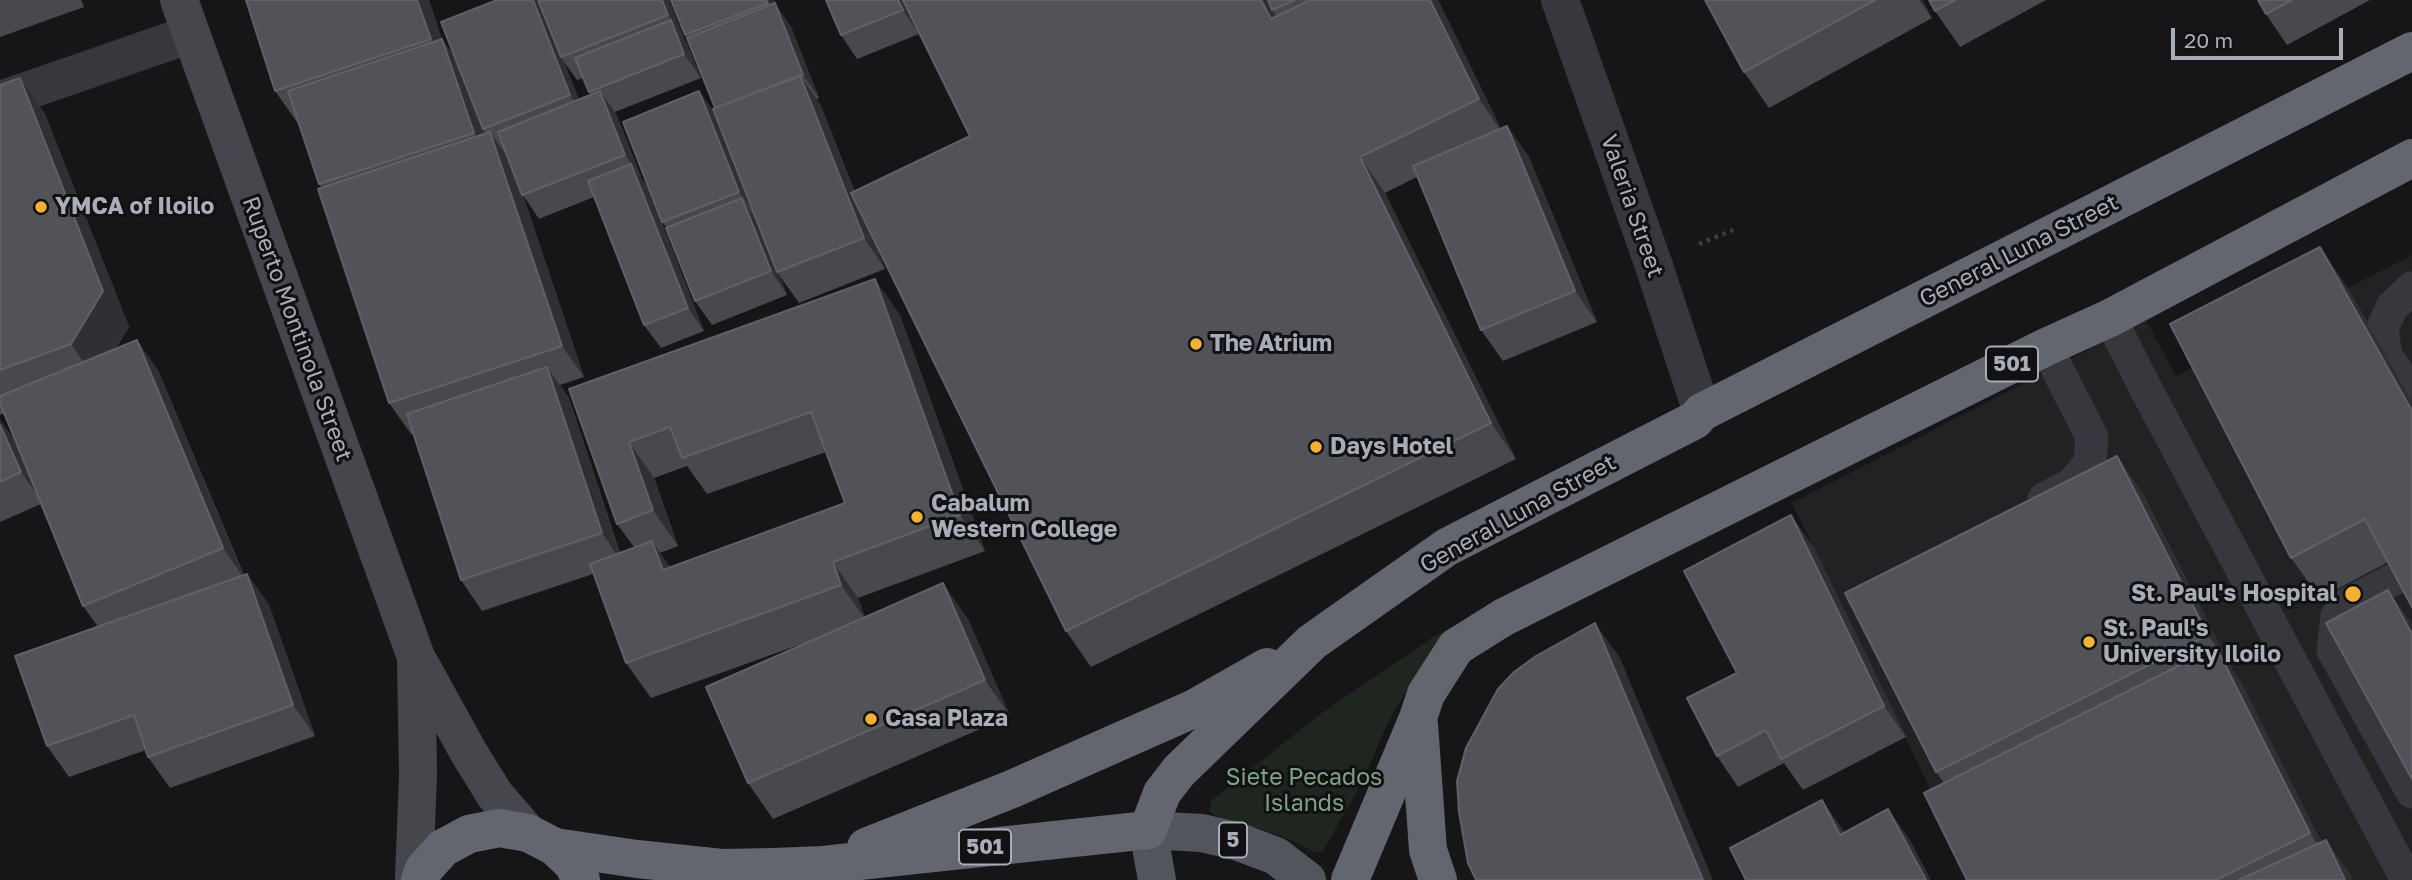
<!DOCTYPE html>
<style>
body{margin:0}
#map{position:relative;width:2412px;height:880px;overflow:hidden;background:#161618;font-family:"Golos Text",sans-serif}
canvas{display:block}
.scale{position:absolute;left:2171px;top:28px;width:172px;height:32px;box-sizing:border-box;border:4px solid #a8adb8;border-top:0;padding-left:9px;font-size:21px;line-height:24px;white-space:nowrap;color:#a8adb8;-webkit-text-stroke:5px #111113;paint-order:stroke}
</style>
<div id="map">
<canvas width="2412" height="880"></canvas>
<div class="scale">20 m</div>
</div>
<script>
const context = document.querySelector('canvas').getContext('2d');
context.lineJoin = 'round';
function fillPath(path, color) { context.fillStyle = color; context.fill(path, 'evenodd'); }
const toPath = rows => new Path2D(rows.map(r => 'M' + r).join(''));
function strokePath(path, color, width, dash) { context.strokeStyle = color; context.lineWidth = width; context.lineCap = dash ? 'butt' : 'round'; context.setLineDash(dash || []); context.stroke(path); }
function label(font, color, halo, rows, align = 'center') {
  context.font = font + ' "Golos Text",sans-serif'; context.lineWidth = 6; context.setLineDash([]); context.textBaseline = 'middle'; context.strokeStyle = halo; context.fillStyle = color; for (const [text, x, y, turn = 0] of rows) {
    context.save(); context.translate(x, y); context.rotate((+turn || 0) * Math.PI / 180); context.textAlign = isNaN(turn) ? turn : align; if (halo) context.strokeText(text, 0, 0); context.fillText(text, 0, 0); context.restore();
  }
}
fillPath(toPath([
 [2412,255,2412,880,1974,880,1792,503,2146,320,2176,376]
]), '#222225');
fillPath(toPath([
 [1471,617,1423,665,1406,692,1387,724,1363,781,1323,851,1315,852,1284,837,1216,816,1209,811,1211,801,1319,715,1430,639]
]), '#1e261f');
strokePath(toPath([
 [1699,244,1733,230]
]), '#3d3f44', 4.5, [3.5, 5]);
strokePath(toPath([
 [2412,288,2392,307,2382,329,2386,356,2412,393],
 [2110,318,2147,391,2407,880],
 [2044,499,2072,484,2090,463,2092,437,2046,347],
 [2402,575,2347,604,2337,616,2333,650,2412,792]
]), '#37383d', 33);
strokePath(toPath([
 [1560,0,1653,263,1702,412],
 [0,100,191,34]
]), '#37383d', 38);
strokePath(toPath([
 [179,0,416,657,469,753,495,795,528,833],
 [414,880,418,774,416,659]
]), '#45474d', 38);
strokePath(toPath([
 [1157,880,1148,830,1202,833,1236,841,1276,856,1307,880]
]), '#53555c', 38);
strokePath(toPath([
 [1419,724,1428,850,1438,880],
 [555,847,637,859,722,868,773,867,823,865,1148,830,1162,793,1179,771,1312,642,1447,547,1695,420,1702,412,2412,51],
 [866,847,1012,789,1193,709,1267,667],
 [420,880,424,869,443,848,469,834,499,828,528,833,555,847,573,864,581,880],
 [1350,880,1418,718,1426,694,1456,647,1504,617,2046,347,2110,318,2412,158]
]), '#63666e', 38);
fillPath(toPath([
 [0,0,81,0,84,7,0,37],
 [246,0,429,0,442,40,455,57,540,5,669,0,684,39,687,44,701,78,615,112,641,178,648,187,704,331,661,348,644,325,594,197,539,219,523,195,584,377,560,385,569,398,620,553,634,547,617,524,569,389,900,315,985,551,858,598,865,617,968,619,1010,716,773,819,748,783,821,637,651,698,626,663,593,574,482,611,461,580,413,434,411,434,389,403,322,188,319,184,298,121,297,122,275,91],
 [564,62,577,80,583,78,591,95,579,100],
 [826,452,845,503,670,567,660,553,678,546,654,478,687,466,707,494],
 [774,0,776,5,791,27,819,98,816,99,821,106,855,192,970,136,913,19,919,34,857,59,841,35,826,0,1438,0,1501,129,1507,126,1529,157,1597,322,1503,361,1481,330,1417,177,1385,193,1516,459,1091,667,1066,631,872,235,885,269,799,303,779,275,787,295,712,325,695,301,667,228,662,222,699,91,716,115,755,215,754,215,757,220,715,108,685,35],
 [1705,0,1922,0,1932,18,1769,108,1744,72],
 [1929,0,2046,0,1960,47,1935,11],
 [2258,0,2370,0,2287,45,2266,14],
 [20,78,45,114,129,327,116,348,158,370,244,575,247,574,269,605,315,736,170,788,148,757,146,750,69,777,47,746,98,627,83,606,41,504,0,522,0,420,15,441,22,458,4,413,0,415,0,85],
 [2348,288,2412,401,2412,607,2388,562,2320,598,2291,558],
 [2142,492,2233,671,2241,682,2321,842,2326,840,2353,880,1967,880,1944,783,1936,772],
 [1813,546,1906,737,1803,790,1784,763,1738,787,1717,756,1737,673]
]), '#47494d');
fillPath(toPath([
 [417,0,429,0,452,70,431,39],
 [533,0,537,0,544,11,561,57,564,62,586,118,570,95],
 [662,0,669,0,684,39,668,15],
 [766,0,774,0,776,5,791,27,819,98,803,75,784,26],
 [898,0,905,0,919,34,903,10],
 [1261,0,1269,0,1272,10,1277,18,1271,19],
 [1430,0,1438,0,1504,135,1479,99],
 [1919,0,1922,0,1932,18],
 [671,20,687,44,701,78,684,54],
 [442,39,464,70,495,164,474,133],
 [800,75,821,106,885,269,864,238],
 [20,78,45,114,129,327,96,380,71,344],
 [600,91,617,115,642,178,625,155],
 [699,91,716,115,755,215,739,192],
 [1507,126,1529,157,1597,322,1575,291],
 [490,132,512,163,584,377,562,346],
 [1360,157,1385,193,1516,459,1491,423],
 [631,164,648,187,704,331,688,308],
 [742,198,758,222,787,295,771,271],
 [2320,247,2348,288,2412,401,2412,411],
 [875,279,900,315,985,551,960,515],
 [137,340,158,370,245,579,223,548],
 [547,367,569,398,623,564,602,533],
 [0,420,15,441,43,503,21,472,0,425],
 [629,442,654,478,678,546,653,510],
 [2117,456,2142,492,2233,671,2208,635],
 [1791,515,1813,546,1906,737,1884,706],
 [652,541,677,577,663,570],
 [833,562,858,598,866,620,841,585],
 [247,574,269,605,315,736,293,705],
 [943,583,968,619,1010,716,985,680],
 [2388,590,2412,624,2412,634],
 [1595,623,1620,658,1713,880,1703,880],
 [2216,647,2241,682,2335,869,2310,833],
 [1822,800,1844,831,1862,866,1840,835],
 [1888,809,1910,840,1931,880,1926,880],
 [2326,840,2351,875,2353,880,2345,880]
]), '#2f3033');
const building = toPath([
 [246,0,417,0,431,39,275,91,246,0],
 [497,0,533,0,570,95,483,129,441,22,497,0],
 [538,0,662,0,668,15,561,57,538,0],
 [671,0,766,0,768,3,685,35,671,0],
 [826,0,898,0,903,10,841,35,826,0],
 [903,0,1261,0,1271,19,1310,0,1430,0,1479,99,1360,157,1491,423,1066,631,851,193,970,136,903,0],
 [1268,0,1295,0,1272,10,1268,0],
 [1705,0,1875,0,1744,72,1705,0],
 [1929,0,1955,0,1935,11,1929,0],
 [2258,0,2292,0,2266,14,2258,0],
 [775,3,803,75,715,108,687,38,775,3],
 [671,20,684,54,589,92,575,58,671,20],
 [442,39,474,133,319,184,288,91,442,39],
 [800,75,864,238,777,272,713,109,800,75],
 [20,78,103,291,71,344,0,370,0,85,20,78],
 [600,91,625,155,522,195,498,132,600,91],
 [699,91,739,192,662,222,623,122,699,91],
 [1507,126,1575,291,1481,330,1413,166,1507,126],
 [490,132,562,346,389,403,318,189,490,132],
 [631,164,688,308,644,325,588,181,631,164],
 [742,198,771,271,695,301,666,228,742,198],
 [2320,247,2412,411,2412,607,2365,519,2291,558,2170,324,2320,247],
 [875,279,960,515,833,562,841,585,626,663,590,564,652,541,663,570,845,503,811,412,682,458,670,427,629,442,653,510,617,524,569,389,875,279],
 [137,340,223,548,83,606,0,403,0,396,137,340],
 [547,367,602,533,461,580,407,414,547,367],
 [0,425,21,472,0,482,0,425],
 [2117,456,2208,635,1936,772,1845,593,2117,456],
 [1791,515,1884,706,1781,759,1766,730,1717,756,1687,698,1737,673,1684,571,1791,515],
 [247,574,293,705,148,757,134,715,47,746,15,656,247,574],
 [943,583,985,680,748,783,706,687,943,583],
 [2388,590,2412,634,2412,779,2326,623,2388,590],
 [1595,623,1703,880,1476,880,1468,863,1459,812,1457,781,1466,748,1498,689,1514,672,1536,656,1595,623],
 [2216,647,2310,833,2216,880,1967,880,1924,793,2216,647],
 [1822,800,1840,835,1888,809,1926,880,1746,880,1730,848,1822,800],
 [2326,840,2345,880,2239,880,2326,840]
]);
fillPath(building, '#525359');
strokePath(building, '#5f6168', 2);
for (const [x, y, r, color] of [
 [41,207,7,"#f2b134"],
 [1196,344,7,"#f2b134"],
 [1316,447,7,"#f2b134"],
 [917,517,7,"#f2b134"],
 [2353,594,9,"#f2b134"],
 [2089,642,7,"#f2b134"],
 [871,719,7,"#f2b134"]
]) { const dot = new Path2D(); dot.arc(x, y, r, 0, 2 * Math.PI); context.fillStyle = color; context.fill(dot); strokePath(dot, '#111113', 2.5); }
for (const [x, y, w] of [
 [2012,364,52],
 [1233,840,28],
 [985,847,52]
]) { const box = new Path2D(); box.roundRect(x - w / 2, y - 17.5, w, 35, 5); context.fillStyle = '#111113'; context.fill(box); strokePath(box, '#a8adb8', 2); }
label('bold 21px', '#a8adb8', null, [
 ["501",2012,364],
 ["5",1233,840],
 ["501",985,847]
]);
label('23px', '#a8adb8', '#111113', [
 ["Valeria Street",1632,206,71],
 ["General Luna Street",2019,251,-27],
 ["Ruperto Montinola Street",297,329,70],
 ["General Luna Street",1518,514,-29]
]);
label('bold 23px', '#a8adb8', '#111113', [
 ["YMCA of Iloilo",55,207],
 ["The Atrium",1210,344],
 ["Days Hotel",1330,447],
 ["Cabalum",931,504],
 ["Western College",931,530],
 ["St. Paul's Hospital",2337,594,"right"],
 ["St. Paul's",2103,629],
 ["University Iloilo",2103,655],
 ["Casa Plaza",885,719]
], 'left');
label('23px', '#7fa381', '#111113', [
 ["Siete Pecados",1304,778],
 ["Islands",1304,804]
]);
</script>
